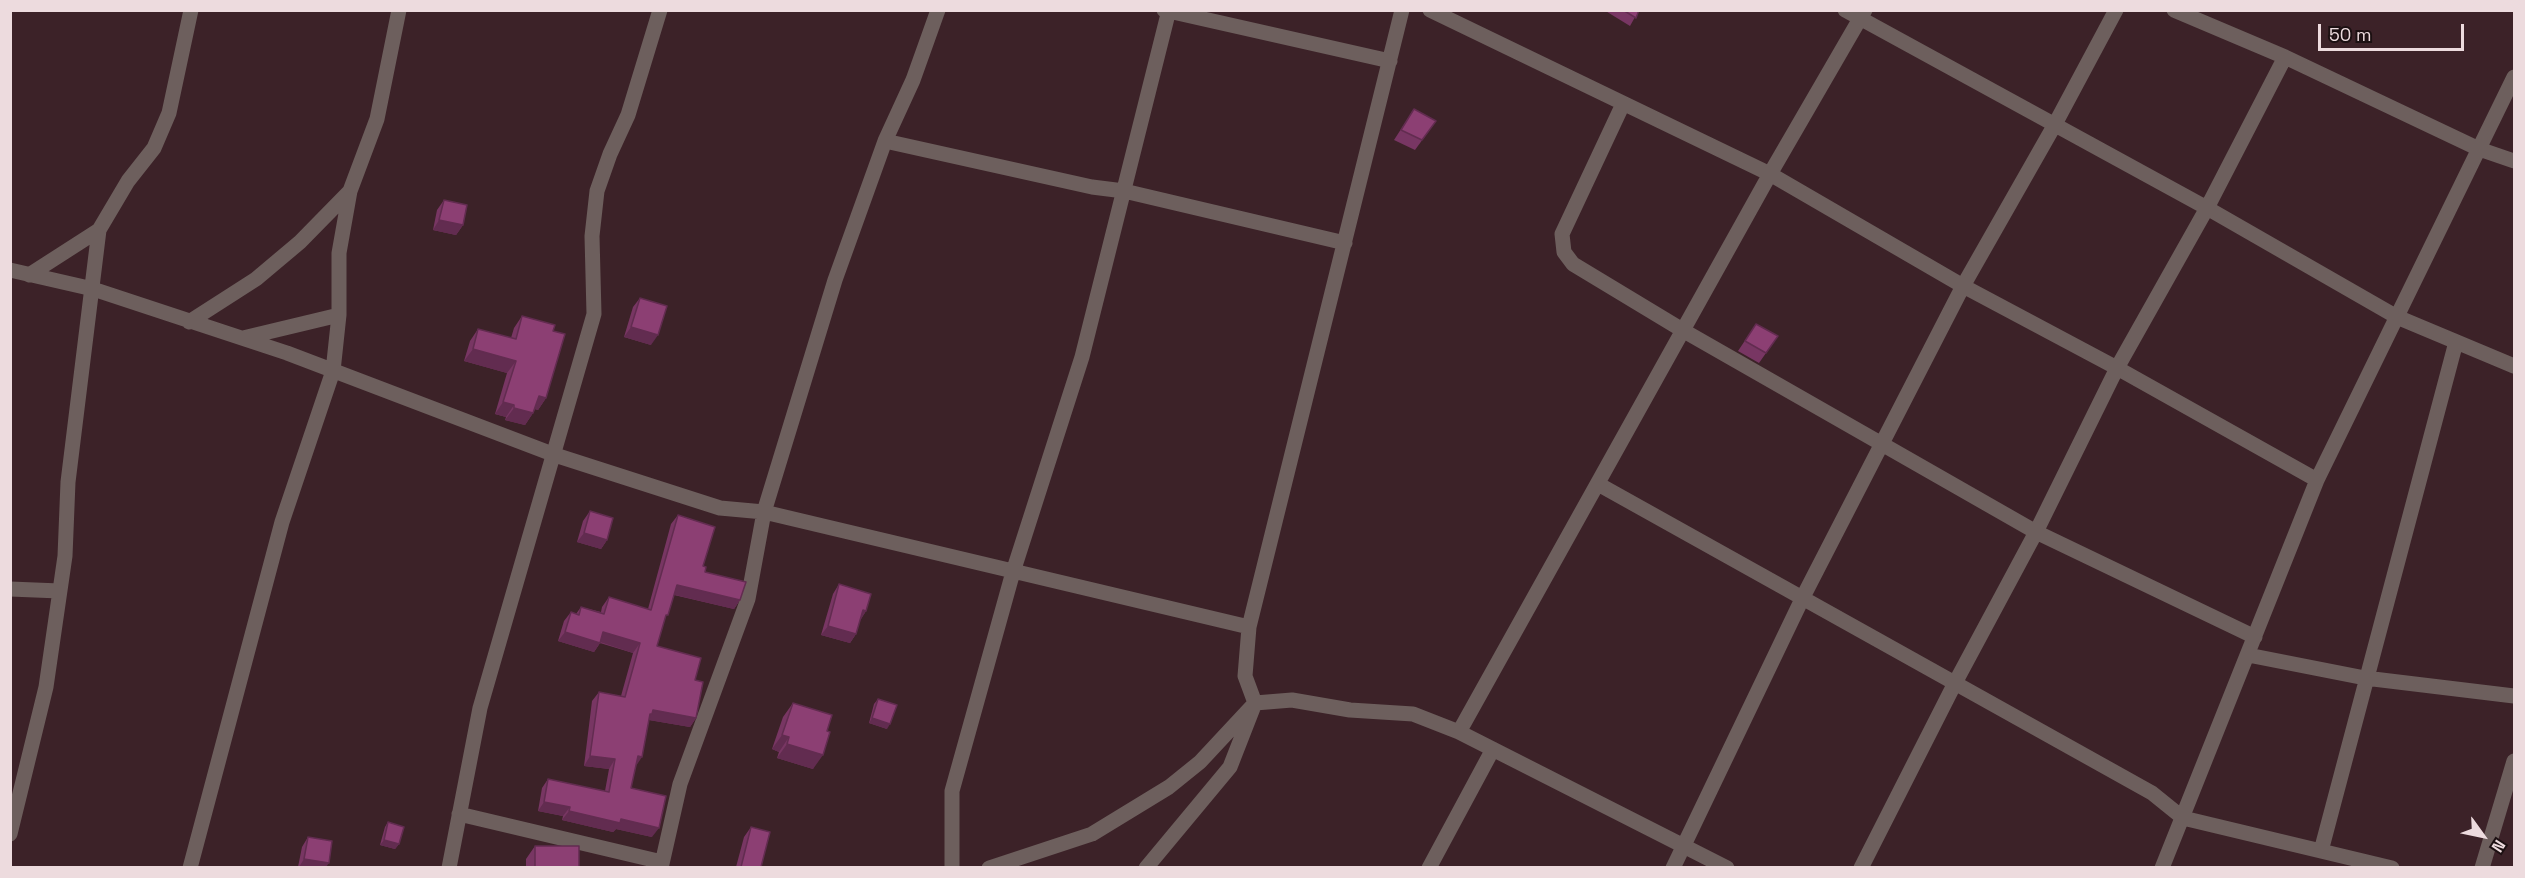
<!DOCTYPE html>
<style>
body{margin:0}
#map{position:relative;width:2525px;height:878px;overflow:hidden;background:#3c2228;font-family:"Space Grotesk",sans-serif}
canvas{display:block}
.frame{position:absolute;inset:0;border:12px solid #eddbde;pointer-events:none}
.north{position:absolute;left:2453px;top:806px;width:60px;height:60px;-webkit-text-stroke:4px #1c1012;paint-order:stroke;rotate:123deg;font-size:16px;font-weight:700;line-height:24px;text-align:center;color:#eddbde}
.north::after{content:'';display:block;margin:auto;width:21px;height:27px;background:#eddbde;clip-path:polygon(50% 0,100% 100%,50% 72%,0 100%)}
.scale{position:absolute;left:2318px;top:24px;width:146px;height:27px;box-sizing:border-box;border:3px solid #eddbde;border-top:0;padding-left:8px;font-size:18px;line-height:21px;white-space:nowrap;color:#eddbde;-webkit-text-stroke:4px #1c1012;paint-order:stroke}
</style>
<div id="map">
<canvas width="2525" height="878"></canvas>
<div class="frame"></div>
<div class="north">N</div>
<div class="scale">50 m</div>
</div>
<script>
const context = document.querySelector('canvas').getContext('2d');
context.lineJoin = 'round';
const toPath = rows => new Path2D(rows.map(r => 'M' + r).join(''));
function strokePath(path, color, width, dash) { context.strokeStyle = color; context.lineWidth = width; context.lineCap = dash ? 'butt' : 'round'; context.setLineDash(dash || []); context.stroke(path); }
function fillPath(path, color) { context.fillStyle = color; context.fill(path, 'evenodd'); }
strokePath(toPath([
 [1164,10,1390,61],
 [1430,10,1770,174,1963,286,2117,368,2317,480],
 [1845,10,2207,208,2397,317,2514,366],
 [2174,10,2285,57,2479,149,2514,161],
 [1623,104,1562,234,1564,252,1573,264,1684,331,2036,532,2255,637],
 [885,141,1092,187,1124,191,1345,243],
 [10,270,93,289,287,353,555,455,720,508,764,512,1249,627],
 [29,275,99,230],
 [189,322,256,279,300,242,350,191],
 [243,338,339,315],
 [1598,484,2152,793,2183,818,2392,868],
 [10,589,60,591],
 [2248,655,2365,678,2514,696],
 [1459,732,1770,174,1865,10],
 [459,814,662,862],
 [10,834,46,687,65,556,68,482,99,230,128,181,154,148,169,113,191,10],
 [2321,851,2456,342],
 [190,868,282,522,333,371,339,315,339,253,350,191,377,119,399,10],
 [449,868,480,708,594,314,592,236,597,191,610,154,628,115,660,10],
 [661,868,680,784,748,599,764,512,835,280,885,141,913,80,938,10],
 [952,868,952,791,1013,572,1082,357,1169,10],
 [989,868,1092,834,1169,787,1200,762,1255,703,1292,700,1350,710,1413,714,1459,732,1727,868],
 [1146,868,1230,767,1255,703,1245,676,1249,627,1402,10],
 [1429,868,1493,749],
 [1673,868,1803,597,1963,286,2054,126,2116,10],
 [1861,868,1955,683,2036,532,2117,368,2207,208,2285,57],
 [2162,868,2317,480,2514,77],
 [2482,868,2514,761]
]), '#6d5f5d', 15);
fillPath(toPath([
 [1604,10,1639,10,1630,26],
 [1414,109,1436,121,1415,150,1394,140],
 [444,200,463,225,456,235,433,230,437,210],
 [640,298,651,345,624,337,633,307],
 [522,316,553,331,546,398,538,410,535,409,533,413,525,425,505,420,506,417,495,414,507,373,464,361,470,341,478,329,511,338,514,328],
 [1756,324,1778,336,1759,363,1738,351],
 [590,511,607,540,601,549,577,542,583,521],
 [678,515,703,566,705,572,740,600,734,609,674,595,664,621,657,646,695,680,696,718,690,727,649,720,635,766,631,788,652,837,616,829,613,832,562,820,563,816,538,811,542,788,548,779,605,791,609,769,584,766,592,701,599,692,621,696,633,653,600,643,594,652,558,641,564,621,571,612,576,614,581,607,601,612,602,607,609,597,648,609,671,524],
 [839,584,866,611,860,620,856,634,850,643,821,635,833,594],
 [878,699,887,729,869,723,874,704],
 [793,703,827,731,813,769,777,758,779,752,772,749,783,717],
 [388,822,399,844,395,849,380,845,385,827],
 [751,827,761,867,736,867,744,837],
 [308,837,326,867,298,867,302,847],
 [535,846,579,867,526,867,526,859]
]), '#783663');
fillPath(toPath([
 [439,220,463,225,456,235,433,230],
 [631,327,658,335,651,345,624,337],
 [473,349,516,361,507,373,464,361],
 [539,396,546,398,538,410,530,408],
 [503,402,514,405,506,417,495,414],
 [514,408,533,413,525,425,505,420],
 [584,533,607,540,601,549,577,542],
 [677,585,740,600,734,609,671,594],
 [863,610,866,611,860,621],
 [828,626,856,634,850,643,821,635],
 [565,632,600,643,594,652,558,641],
 [603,632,640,643,633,653,597,641],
 [653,710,696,718,690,727,649,720,644,723],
 [872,718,890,724,887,729,869,723],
 [782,735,789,737,779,752,772,749],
 [787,744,823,755,813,769,777,758],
 [590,756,615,759,609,769,584,766],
 [638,756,642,757,636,766],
 [544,802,570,807,563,816,538,811],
 [569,811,621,819,659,828,652,837,616,829,613,832,562,820],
 [384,840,399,844,395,849,380,845],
 [304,859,329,863,326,867,299,867]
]), '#622c50');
const building = toPath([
 [1623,10,1639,10,1636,18,1623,10],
 [1414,109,1436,121,1422,140,1401,130,1414,109],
 [444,200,467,205,463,225,439,220,444,200],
 [640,298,667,306,658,335,631,327,640,298],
 [522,316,555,325,553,331,565,334,546,398,539,396,533,413,514,408,514,405,503,402,516,361,473,349,478,329,516,339,522,316],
 [1756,324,1778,336,1766,353,1745,341,1756,324],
 [590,511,613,518,607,540,584,533,590,511],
 [678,515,715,527,703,566,706,567,705,572,746,582,740,600,677,585,668,615,666,615,657,646,701,658,695,680,703,682,696,718,653,710,652,714,650,714,642,757,638,756,631,788,666,796,659,828,621,819,620,823,569,811,570,807,544,802,548,779,609,792,615,759,590,756,599,692,625,697,640,643,603,632,600,643,565,632,571,612,579,615,581,607,604,614,609,597,651,610,678,515],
 [839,584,871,594,866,611,863,610,856,634,828,626,839,584],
 [878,699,897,705,890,724,872,718,878,699],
 [793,703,832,715,827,731,830,732,823,755,787,744,789,737,782,735,793,703],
 [388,822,404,827,399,844,384,840,388,822],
 [751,827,770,832,761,867,741,867,751,827],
 [308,837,332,841,329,863,304,859,308,837],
 [535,846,579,846,579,867,535,867,535,846]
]);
fillPath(building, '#8c3f73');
strokePath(building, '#622c50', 1.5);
</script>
